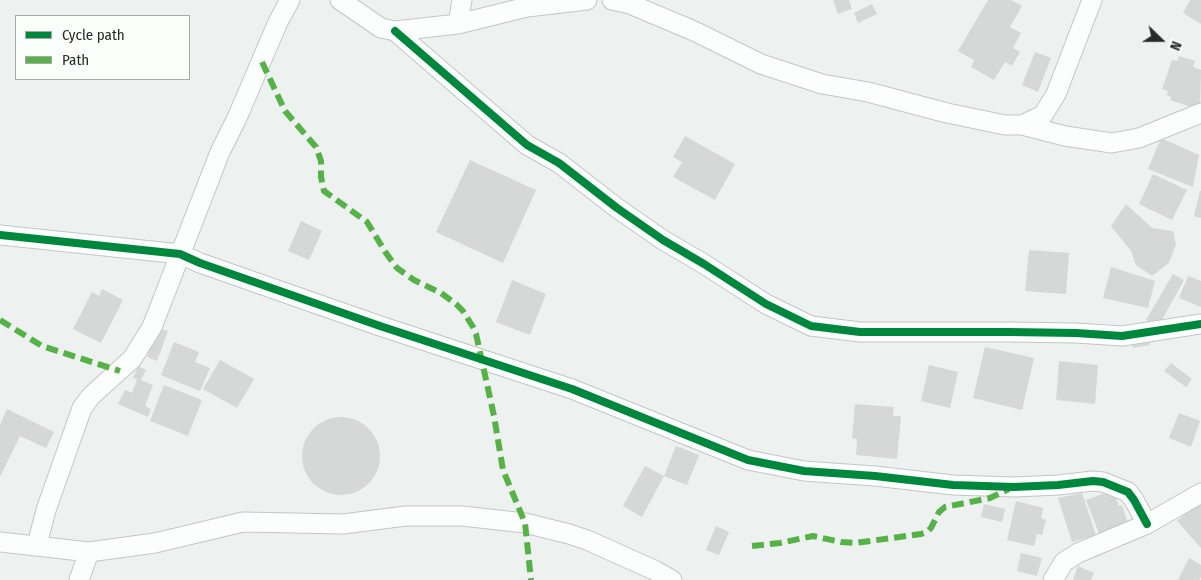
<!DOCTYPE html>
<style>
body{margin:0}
#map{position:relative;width:1201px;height:580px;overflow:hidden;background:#edf1ef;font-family:"Fira Sans Condensed",sans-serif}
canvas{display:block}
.legend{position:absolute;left:15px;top:15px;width:175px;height:65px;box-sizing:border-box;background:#fafffc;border:1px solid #a6aaa8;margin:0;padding:6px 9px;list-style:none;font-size:15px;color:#292b2a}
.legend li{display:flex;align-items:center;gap:10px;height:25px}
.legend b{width:25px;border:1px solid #a6aaa8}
.north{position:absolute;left:1136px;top:15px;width:50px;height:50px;-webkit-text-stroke:4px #fafffc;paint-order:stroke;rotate:112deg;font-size:14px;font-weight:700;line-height:20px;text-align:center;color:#292b2a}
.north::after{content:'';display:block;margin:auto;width:18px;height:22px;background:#292b2a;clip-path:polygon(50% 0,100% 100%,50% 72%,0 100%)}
</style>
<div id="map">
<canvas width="1201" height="580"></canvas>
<ul class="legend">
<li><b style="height:6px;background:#00873e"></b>Cycle path</li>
<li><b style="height:6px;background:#56b246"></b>Path</li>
</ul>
<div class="north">N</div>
</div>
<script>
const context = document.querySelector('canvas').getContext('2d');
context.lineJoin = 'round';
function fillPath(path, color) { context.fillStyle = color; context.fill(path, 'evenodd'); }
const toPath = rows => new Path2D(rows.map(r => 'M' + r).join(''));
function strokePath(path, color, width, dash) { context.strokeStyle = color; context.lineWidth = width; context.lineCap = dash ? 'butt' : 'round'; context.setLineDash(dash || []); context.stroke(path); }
fillPath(toPath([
 [833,0,849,0,852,9,838,14],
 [988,0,1011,0,1022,6,1010,27,1021,33,1013,48,1020,52,1012,66,1005,62,994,80,971,67,974,60,958,51],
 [1190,0,1201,0,1201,24,1183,13],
 [872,4,877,14,858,23,854,13],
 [1035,52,1051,58,1038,92,1022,85],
 [1179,56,1195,61,1193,67,1201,70,1200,110,1170,100,1171,97,1167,95,1168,91,1162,89,1172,60,1177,61],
 [685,136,735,164,715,200,673,177,682,162,673,157],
 [1161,138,1199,155,1193,187,1148,169],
 [470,160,536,190,503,263,436,232],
 [1153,174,1187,190,1172,220,1139,204],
 [1200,191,1201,191,1201,218,1194,216],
 [1126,204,1152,228,1173,231,1176,244,1169,263,1152,276,1136,265,1131,251,1111,226],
 [301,221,322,231,309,260,288,251],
 [1029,250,1069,253,1066,294,1025,291],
 [1111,267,1155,281,1148,308,1103,298],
 [1173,274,1184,280,1158,327,1146,320],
 [1188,276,1201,281,1201,307,1179,298],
 [512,280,546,294,530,335,496,322],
 [102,289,123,300,101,343,73,329,92,292,99,296],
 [158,328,168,331,157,361,147,357],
 [1149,336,1150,345,1133,348,1131,338],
 [174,342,199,352,195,362,210,368,200,391,161,375],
 [985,347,1034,358,1022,410,973,398],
 [220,360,254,379,237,408,203,389],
 [1059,361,1098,365,1095,404,1056,400],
 [1171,363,1192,379,1186,387,1164,371],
 [929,365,958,372,950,408,921,401],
 [138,366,146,370,141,380,153,385,145,406,151,409,148,417,118,404,125,390,132,393,137,379,133,378],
 [164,385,202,400,188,436,150,421],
 [855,404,894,407,893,416,901,416,897,459,856,455,857,439,852,438],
 [7,409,54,432,46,448,20,436,0,477,0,425],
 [1179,413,1200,421,1191,447,1169,438],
 '302 456a39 39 0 1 1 78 0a39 39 0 1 1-78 0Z',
 [676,446,699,455,687,485,664,476],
 [645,466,664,476,642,517,623,506],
 [1113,490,1119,506,1122,505,1129,526,1100,536,1086,500],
 [1082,493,1096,535,1072,542,1058,498],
 [1201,499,1201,548,1177,521],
 [1016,501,1043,508,1041,518,1046,520,1042,535,1037,534,1034,546,1007,540],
 [984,504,1005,509,1002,522,981,517],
 [716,526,729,532,719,555,706,550],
 [1021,553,1042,558,1037,576,1017,571],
 [1189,558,1201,565,1201,577,1199,580,1178,580],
 [1078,566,1094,573,1091,580,1073,580]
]), '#d5d8d6');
const street = toPath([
 [340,0,381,28,395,31,458,24,527,7,587,0],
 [612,0,630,4,694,31,761,64,822,84,868,92,947,113,1005,125,1022,125,1043,115,1056,94,1092,0],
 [458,24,462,0],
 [395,31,527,145,559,163,617,208,663,240,704,264,766,304,811,326,860,332,1009,332,1076,333,1122,336,1201,324],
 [1022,125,1065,136,1112,143,1139,138,1201,113],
 [0,235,180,254,200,263,380,326,572,389,748,460,804,471,875,476,953,485,1014,487,1058,485,1093,481,1103,482,1128,492,1134,500,1147,524],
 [0,542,89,552,155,543,243,522,343,524,406,516,462,516,525,523,569,534,587,540,654,570,672,580],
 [37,545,46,510,82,408,91,396,132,359,152,327,220,152,237,118,278,22,290,0],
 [79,580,89,552],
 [1053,580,1064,562,1078,553,1147,524,1201,493]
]);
strokePath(street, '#c4c6c5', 21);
strokePath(street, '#fcfdfd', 19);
strokePath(toPath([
 [262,62,285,111,316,147,321,161,321,177,324,191,367,222,386,253,397,268,414,280,441,293,456,304,463,311,473,327,476,334,494,416,503,470,525,523,531,580],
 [0,320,42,346,120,371],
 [752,546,780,543,813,536,841,542,855,543,921,534,927,532,931,528,939,512,945,507,990,498,1009,489]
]), '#56b246', 6, [12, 6]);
strokePath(toPath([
 [395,31,527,145,559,163,617,208,663,240,704,264,766,304,811,326,860,332,1009,332,1076,333,1122,336,1201,324],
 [0,235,180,254,200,263,380,326,572,389,748,460,804,471,875,476,953,485,1014,487,1058,485,1093,481,1103,482,1128,492,1134,500,1147,524]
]), '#00873e', 8);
</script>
